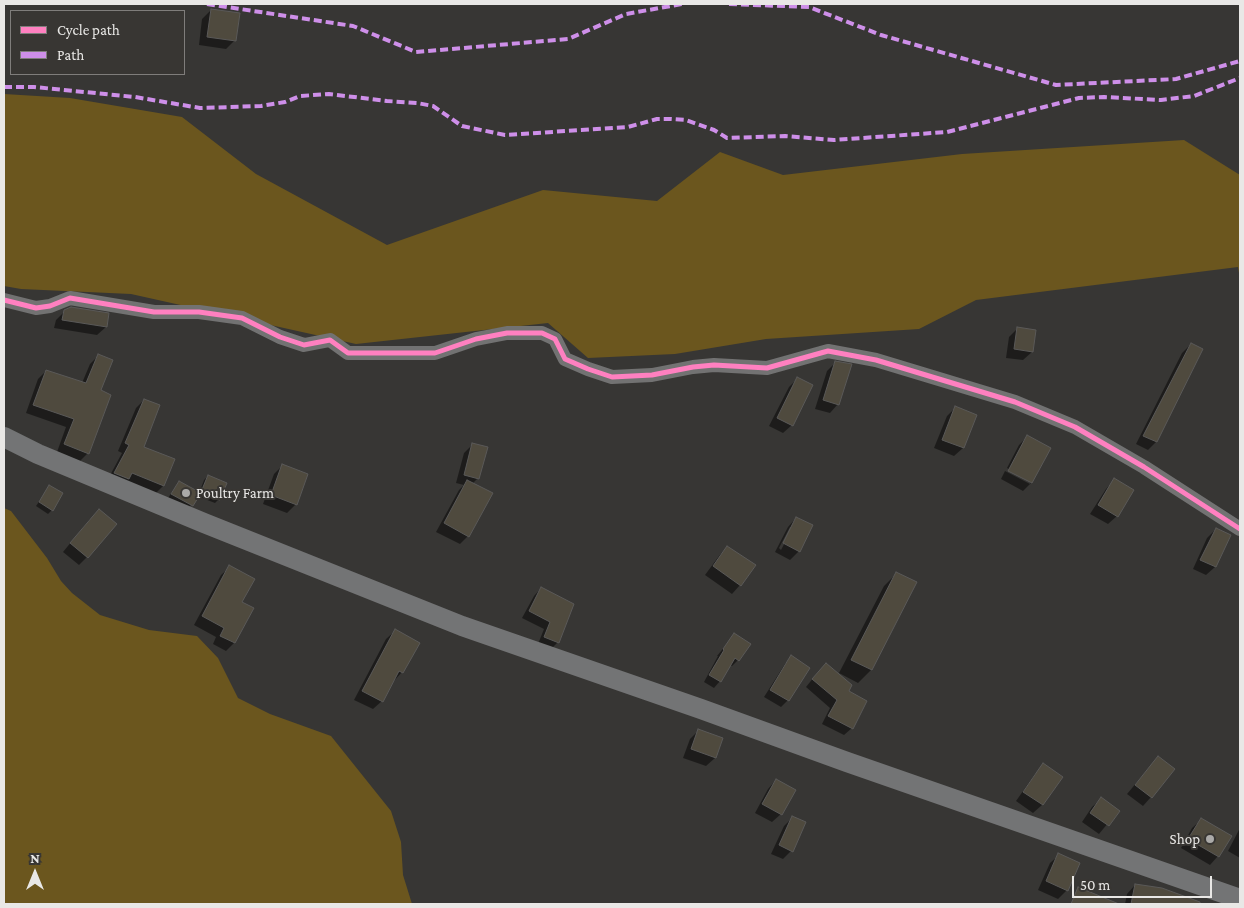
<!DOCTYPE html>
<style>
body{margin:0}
#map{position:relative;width:1244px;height:908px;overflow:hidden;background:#373634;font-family:"Crimson Pro",serif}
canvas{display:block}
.frame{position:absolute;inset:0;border:5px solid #e9e8e6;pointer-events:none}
.legend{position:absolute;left:10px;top:10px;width:175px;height:65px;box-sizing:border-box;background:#383633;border:1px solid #7f7d7b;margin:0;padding:6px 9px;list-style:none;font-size:15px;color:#e9e8e6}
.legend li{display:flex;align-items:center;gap:10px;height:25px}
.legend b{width:25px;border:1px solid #7f7d7b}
.north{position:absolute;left:10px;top:848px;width:50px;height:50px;-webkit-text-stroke:4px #383633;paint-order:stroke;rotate:0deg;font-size:14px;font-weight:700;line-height:20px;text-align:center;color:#e9e8e6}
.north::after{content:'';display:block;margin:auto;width:18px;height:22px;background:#e9e8e6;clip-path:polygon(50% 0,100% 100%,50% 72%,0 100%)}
.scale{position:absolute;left:1072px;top:876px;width:140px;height:22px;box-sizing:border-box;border:2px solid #e9e8e6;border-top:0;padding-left:6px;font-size:15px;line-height:18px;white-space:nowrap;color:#e9e8e6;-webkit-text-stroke:4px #383633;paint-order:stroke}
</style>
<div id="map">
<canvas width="1244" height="908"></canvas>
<div class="frame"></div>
<ul class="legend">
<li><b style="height:6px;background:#ff80c0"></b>Cycle path</li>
<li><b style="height:6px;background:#ce8fe9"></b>Path</li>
</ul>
<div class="north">N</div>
<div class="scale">50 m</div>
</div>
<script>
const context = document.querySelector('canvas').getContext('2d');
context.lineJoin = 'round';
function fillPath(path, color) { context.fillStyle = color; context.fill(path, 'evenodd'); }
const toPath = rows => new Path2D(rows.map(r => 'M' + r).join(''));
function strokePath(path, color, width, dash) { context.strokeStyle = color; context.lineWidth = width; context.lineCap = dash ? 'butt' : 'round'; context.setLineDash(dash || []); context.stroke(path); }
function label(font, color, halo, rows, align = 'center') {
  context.font = font + ' "Crimson Pro",serif'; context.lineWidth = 4; context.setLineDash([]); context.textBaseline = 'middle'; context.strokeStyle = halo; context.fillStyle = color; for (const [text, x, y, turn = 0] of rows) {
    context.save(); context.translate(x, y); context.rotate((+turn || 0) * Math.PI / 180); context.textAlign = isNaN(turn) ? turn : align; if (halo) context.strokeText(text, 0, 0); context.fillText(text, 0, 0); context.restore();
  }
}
fillPath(toPath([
 [4,94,70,98,182,117,256,174,387,245,543,190,657,201,720,152,783,175,962,154,1184,140,1240,175,1240,279,1238,267,976,300,919,329,766,339,675,354,588,358,548,323,356,344,131,294,21,289,4,286],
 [4,508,11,511,47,558,61,581,72,593,100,615,149,630,197,636,218,658,238,698,270,714,331,736,391,811,401,842,403,875,412,904,4,904]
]), '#6b561e');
fillPath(toPath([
 [211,10,235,40,226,49,199,45,202,19],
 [65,311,108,314,106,327,97,335,54,328,56,320],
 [1017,329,1032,352,1023,360,1006,358,1009,337],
 [1191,344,1156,442,1148,450,1136,444,1182,353],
 [98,356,99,391,88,453,80,461,57,452,66,427,26,413,38,379,46,371,82,383,90,364],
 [835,363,838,404,830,413,815,409,827,371],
 [797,379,792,425,783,433,769,426,789,387],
 [144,400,143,448,174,460,163,486,155,494,107,481,122,453,118,451,136,408],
 [956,407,975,415,963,448,954,456,934,448,947,416],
 [1028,436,1031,483,1023,491,1001,479,1005,471,1030,484,1030,481,1007,468,1019,445],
 [473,444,478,478,472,484,468,536,460,544,436,532,459,490,464,485,456,483,464,453],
 [282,466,296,504,287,513,263,504,274,474],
 [208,476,219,499,215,503,197,496,188,509,168,498,179,482,199,493,204,480],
 [1114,480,1117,516,1108,524,1090,514,1106,489],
 [50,486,52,510,48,514,36,506],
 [796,518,799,551,790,560,775,552,788,527],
 [790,527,793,527,781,550,779,548],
 [90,519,87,557,79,565,63,552],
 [1216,529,1230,536,1215,567,1206,575,1193,569,1207,538],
 [727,547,740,585,732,594,705,575,719,556],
 [230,567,240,603,252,609,234,643,226,651,213,644,216,637,194,625,221,575],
 [897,573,916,583,871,670,858,683,839,673,884,586],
 [541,588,558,642,551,649,538,644,544,629,522,618,534,596],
 [395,631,402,672,394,681,382,701,373,709,354,700,386,639],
 [735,634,738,660,732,666,730,665,720,681,714,688,704,682,718,656,717,656],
 [791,657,809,668,788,700,781,707,764,697,785,664],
 [818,672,847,692,852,728,844,735,822,724,830,708,806,687],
 [698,731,722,739,715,758,706,766,683,758,690,739],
 [1158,757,1151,797,1143,806,1127,794],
 [1044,765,1061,777,1042,805,1033,813,1016,801,1035,774],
 [776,780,781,814,772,822,755,813,768,789],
 [1101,799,1118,811,1099,834,1082,822,1092,807],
 [793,817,791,851,783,859,771,854,784,826],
 [1201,820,1218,856,1210,865,1181,848,1192,828],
 [1240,828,1240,858,1228,851],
 [1059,855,1067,890,1058,899,1038,890,1050,863],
 [1135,885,1162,890,1199,904,1125,904,1127,894]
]), '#0007');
const building = toPath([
 [211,9,240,13,236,41,207,37,211,9],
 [71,307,109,313,107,327,62,320,64,310,71,307],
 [1017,327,1036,330,1033,352,1014,349,1017,327],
 [1191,343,1203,349,1157,442,1143,436,1191,343],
 [98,354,113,360,101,390,111,395,89,454,64,444,74,419,33,405,46,370,86,383,98,354],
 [835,361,852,364,839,405,823,400,835,361],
 [797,377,813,385,793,426,777,418,797,377],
 [144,399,160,405,144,447,175,459,164,486,132,473,129,479,114,473,129,445,125,443,144,399],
 [955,406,977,415,964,448,942,440,955,406],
 [1027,435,1051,448,1032,483,1008,471,1027,435],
 [472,443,488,447,479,479,464,475,472,443],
 [282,464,308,474,297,505,271,495,282,464],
 [208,475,227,483,220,500,201,492,208,475],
 [1114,478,1134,490,1118,517,1098,505,1114,478],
 [467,480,493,493,469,537,444,523,467,480],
 [179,481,201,493,193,506,171,494,179,481],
 [49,485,63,493,53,511,39,502,49,485],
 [99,509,117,524,88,558,70,543,99,509],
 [796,517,813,525,800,552,783,543,796,517],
 [1216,528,1231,535,1216,567,1200,560,1216,528],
 [727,546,756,565,741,586,713,566,727,546],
 [229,565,255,579,242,602,254,608,235,643,220,636,224,628,202,616,229,565],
 [896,572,917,582,872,670,851,660,896,572],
 [541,587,574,604,559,643,544,637,550,622,529,611,541,587],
 [395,629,420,643,403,673,399,671,383,702,362,691,395,629],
 [734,633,751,644,739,661,735,658,721,682,709,675,724,650,723,649,734,633],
 [791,655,810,668,789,701,770,690,791,655],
 [826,663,852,685,849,691,867,701,853,729,828,716,837,700,812,679,826,663],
 [698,729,723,738,716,758,691,749,698,729],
 [1158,756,1175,769,1152,798,1135,785,1158,756],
 [1043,763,1063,777,1043,805,1023,792,1043,763],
 [776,779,796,790,782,815,762,804,776,779],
 [1101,797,1120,811,1109,826,1090,813,1101,797],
 [792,816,806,822,793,852,779,845,792,816],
 [1201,818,1232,836,1219,857,1188,839,1201,818],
 [1058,853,1080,863,1068,891,1046,881,1058,853],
 [1135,884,1162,888,1200,902,1200,904,1131,904,1135,884],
 [1078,887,1119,904,1071,904,1078,887]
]);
fillPath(building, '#4f4a3e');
strokePath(building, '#5a5958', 1);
strokePath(toPath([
 [4,300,36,308,50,306,70,298,154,312,199,312,242,318,280,337,304,345,330,340,348,353,435,353,476,339,507,333,542,333,555,339,565,359,588,369,612,377,652,375,693,367,714,365,767,368,828,351,876,360,1015,402,1075,427,1144,467,1240,529]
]), '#727272', 14);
strokePath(toPath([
 [4,437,38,454,204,523,462,626,701,709,847,762,1240,899]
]), '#737475', 20);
strokePath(toPath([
 [207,4,353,26,416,52,568,39,626,14,682,4],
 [729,4,809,7,881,35,1056,85,1176,79,1240,61],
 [4,87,34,87,135,97,200,108,261,106,285,102,300,96,329,94,387,101,417,103,433,106,462,126,505,135,628,127,657,119,671,119,686,120,714,130,727,138,785,136,834,140,947,132,1079,98,1104,97,1161,100,1194,96,1240,78]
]), '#ce8fe9', 4, [8, 4]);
strokePath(toPath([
 [4,300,36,308,50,306,70,298,154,312,199,312,242,318,280,337,304,345,330,340,348,353,435,353,476,339,507,333,542,333,555,339,565,359,588,369,612,377,652,375,693,367,714,365,767,368,828,351,876,360,1015,402,1075,427,1144,467,1240,529]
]), '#ff80c0', 5);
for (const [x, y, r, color] of [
 [186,493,5,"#abaaa8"],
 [1210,839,5,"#abaaa8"]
]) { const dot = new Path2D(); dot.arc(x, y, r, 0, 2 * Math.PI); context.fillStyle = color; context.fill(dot); strokePath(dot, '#383633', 2); }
label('15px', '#e9e8e6', '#383633', [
 ["Poultry Farm",196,493],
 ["Shop",1200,839,"right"]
], 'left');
</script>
